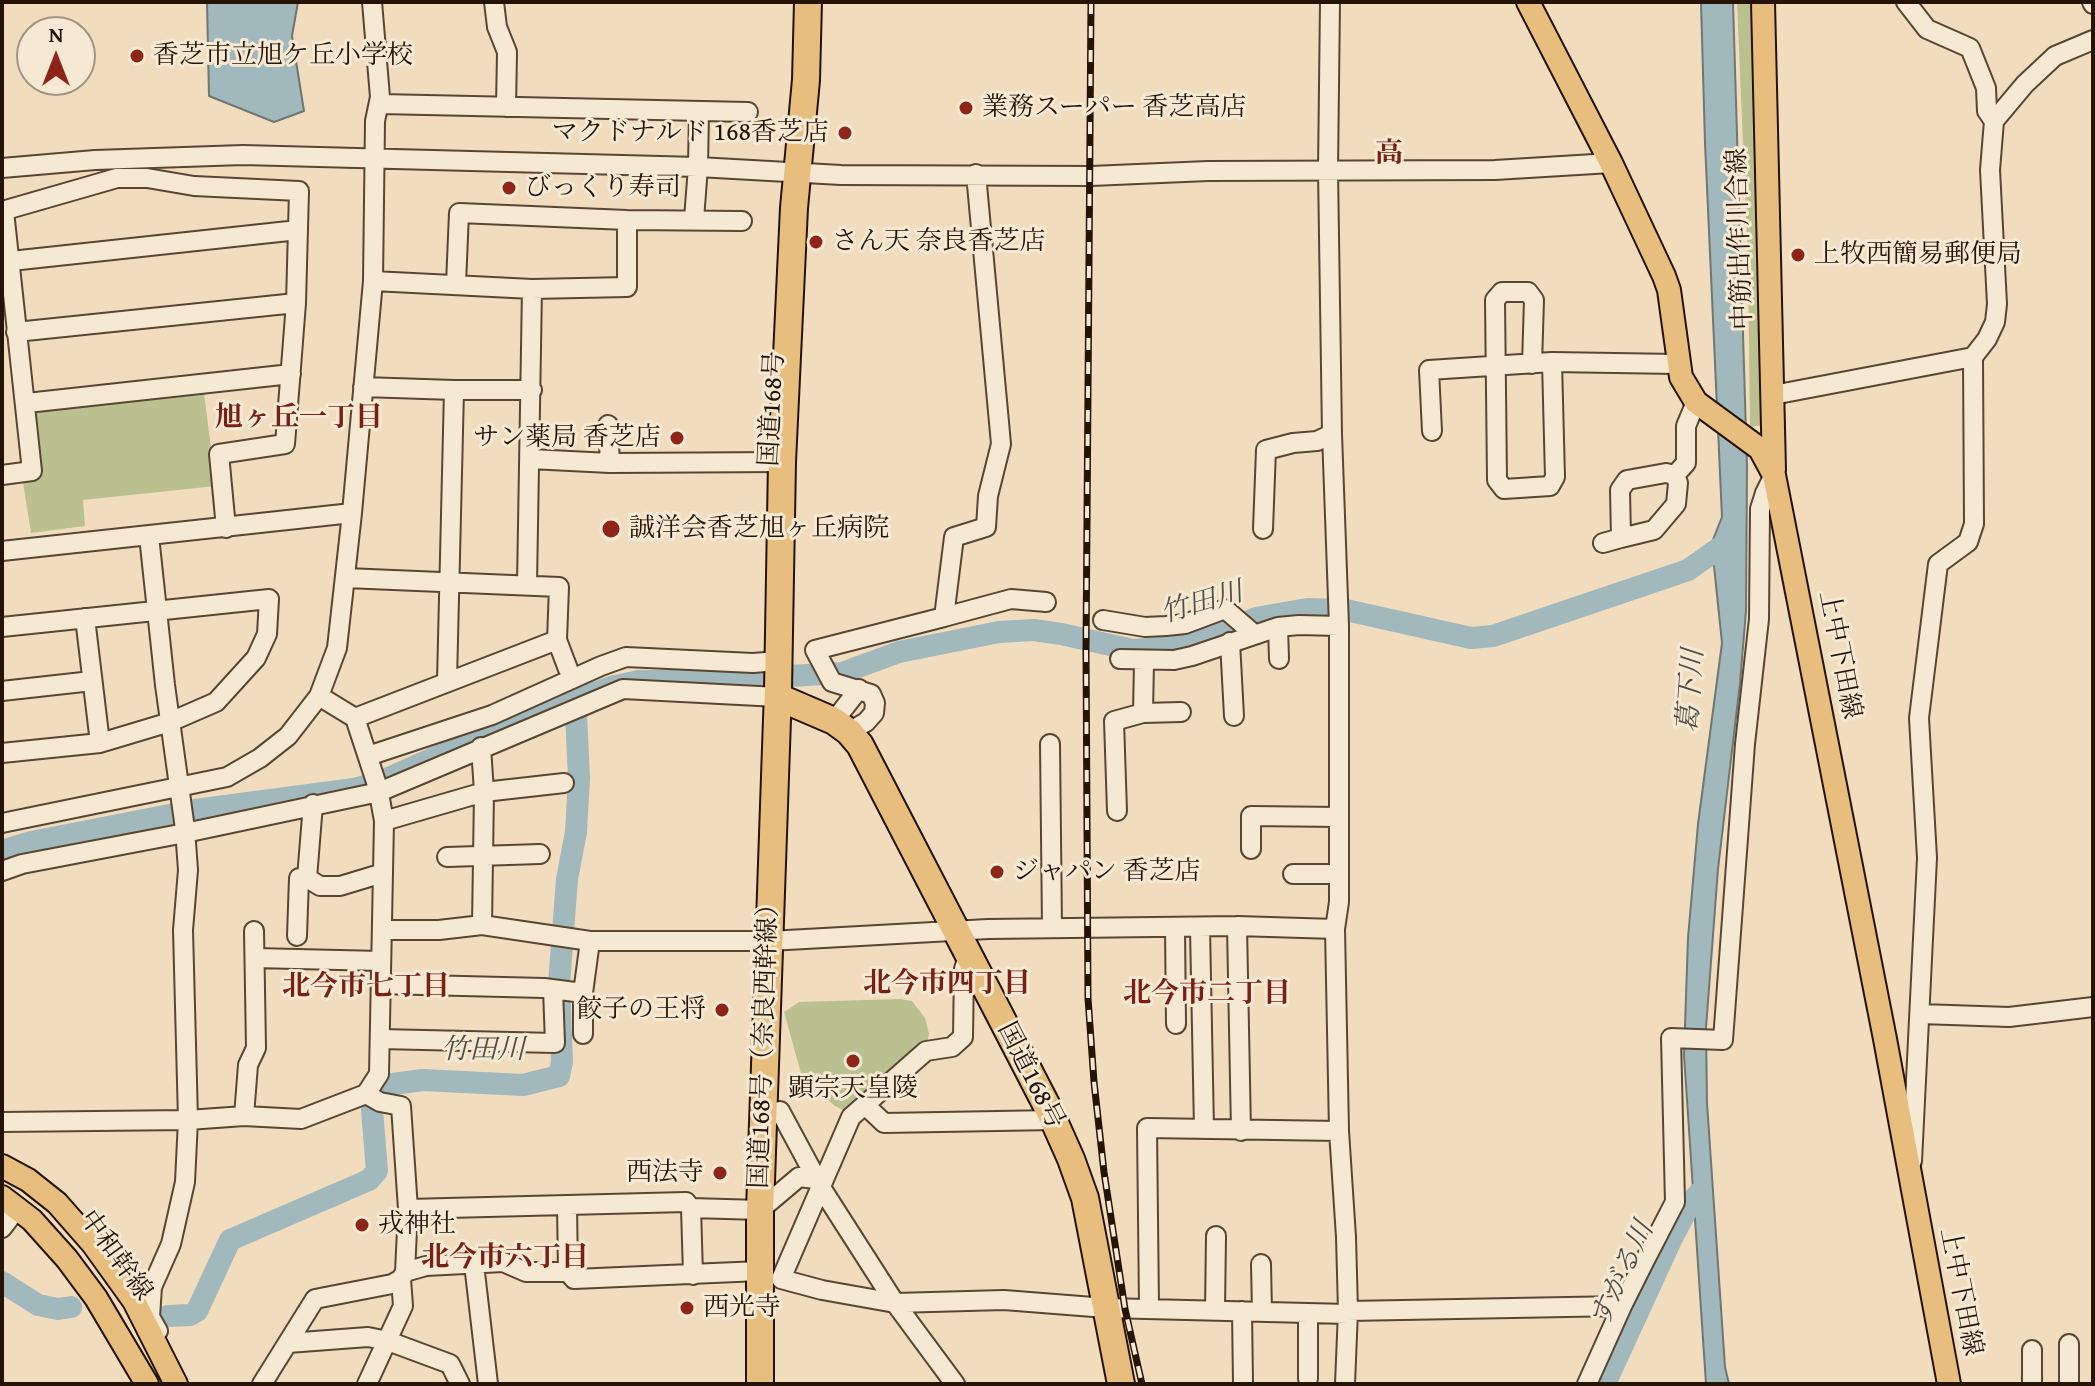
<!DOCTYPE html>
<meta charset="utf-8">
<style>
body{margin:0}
#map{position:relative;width:2095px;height:1386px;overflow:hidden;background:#f1ddbd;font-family:"Gentium Book Plus",serif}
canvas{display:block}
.frame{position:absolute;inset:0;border:4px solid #251305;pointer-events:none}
.north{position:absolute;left:16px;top:16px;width:80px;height:80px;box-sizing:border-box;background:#f6e9d4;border:2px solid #a29381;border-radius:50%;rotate:0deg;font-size:22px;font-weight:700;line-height:32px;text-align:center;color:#251305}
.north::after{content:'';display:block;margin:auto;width:28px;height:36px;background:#8f2418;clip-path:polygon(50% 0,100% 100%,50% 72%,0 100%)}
</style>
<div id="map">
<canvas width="2095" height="1386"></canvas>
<div class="frame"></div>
<div class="north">N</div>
</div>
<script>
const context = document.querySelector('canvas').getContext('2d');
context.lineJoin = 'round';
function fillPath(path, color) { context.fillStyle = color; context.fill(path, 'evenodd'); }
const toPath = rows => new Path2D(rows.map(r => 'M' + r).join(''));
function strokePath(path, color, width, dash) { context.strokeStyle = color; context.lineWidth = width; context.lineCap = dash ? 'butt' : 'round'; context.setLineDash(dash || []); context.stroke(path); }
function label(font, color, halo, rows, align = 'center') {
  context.font = font + ' "Gentium Book Plus","Noto Serif JP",serif'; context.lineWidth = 6; context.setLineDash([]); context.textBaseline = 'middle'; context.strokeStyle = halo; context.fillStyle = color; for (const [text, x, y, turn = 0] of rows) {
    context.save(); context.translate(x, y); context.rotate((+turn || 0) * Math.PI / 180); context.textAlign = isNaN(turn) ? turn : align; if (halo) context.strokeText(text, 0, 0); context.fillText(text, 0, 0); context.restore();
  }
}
fillPath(toPath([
 [1737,2,1759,2,1763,425,1750,427,1748,263],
 [203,386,216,486,83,500,85,526,31,533,22,476,29,405],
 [900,999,912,1001,925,1018,929,1034,925,1052,849,1113,835,1106,802,1077,784,1012,799,1002]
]), '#bbc090');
const water = toPath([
 [207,2,298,2,292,36,304,111,274,122,209,96,207,2],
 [1701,2,1733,2,1747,466,1746,611,1740,683,1718,869,1706,1028,1707,1103,1725,1367,1729,1384,1706,1384,1684,1055,1688,938,1698,824,1722,643,1714,566,1701,554,1712,542,1722,517,1705,143,1701,2]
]);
fillPath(water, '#a1b8bc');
strokePath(water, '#6f7673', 2);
strokePath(toPath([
 [2,851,31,842,195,810,354,789,377,783,524,718,611,687,639,681,702,681,842,673,899,652,999,632,1034,630,1061,634,1133,650,1175,647,1215,636,1256,618,1307,609,1346,610,1471,638,1493,636,1688,570,1729,541],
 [2,1282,38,1305,58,1309,71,1307],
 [168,1316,190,1315,197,1311,230,1240,369,1180,377,1171,372,1110,382,1093,393,1084,423,1080,523,1085,559,1076,562,1062,559,984,567,879,576,832,579,778,576,714,580,698],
 [1605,1384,1672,1238,1691,1202,1699,1193]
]), '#a1b8bc', 22);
const minor = toPath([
 [494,2,497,27,507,52,506,107],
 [1330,2,1328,170,1332,434,1339,626,1339,902,1335,929,1339,1131,1346,1237,1348,1311,1345,1384],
 [1906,2,1927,29,1970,48,1986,88,1987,111,1994,121],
 [2092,2,2093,4],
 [380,104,748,112],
 [2,168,95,160,243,155,698,167,841,175,1091,176,1208,171,1495,170,1611,163],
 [2,211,117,178,147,178,194,186,299,191,296,303,285,444,219,454,226,528],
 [694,219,698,167,699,111],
 [11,261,298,230],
 [373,281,532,289,627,287,627,220],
 [456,284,459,213,627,220,742,221],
 [16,332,296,303],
 [1532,364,1534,300,1528,292,1502,292,1495,300,1497,480,1504,489,1550,486,1555,477,1552,362],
 [363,387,454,390],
 [1773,395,1973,357,1987,339,1995,322,1997,304,1990,170,1994,121,2025,84,2055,56,2093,40],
 [27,403,291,374],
 [608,425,610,463],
 [1432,431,1429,370,1552,362,1677,364],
 [530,459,610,463,782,462],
 [2,475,32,471,4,211],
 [1675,475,1686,463,1686,426,1696,402],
 [1263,529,1266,450,1293,443,1317,441,1332,434],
 [149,536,165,685,185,829,188,870,183,930,188,1120,185,1182,171,1244,152,1287,150,1317,158,1331],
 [1603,543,1621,538,1654,530,1676,504,1678,483,1675,475,1666,473,1627,480,1620,490,1621,538],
 [2,551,352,513],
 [346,578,559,587,557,640,355,718],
 [527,584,532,289],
 [944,617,1011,599,1046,602],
 [85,618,100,743],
 [1103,620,1145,627,1166,626,1185,624,1225,609,1254,634],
 [2,627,269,599,267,634,256,658,216,702,170,722,100,743,2,753],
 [1278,627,1279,659],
 [557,640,568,669],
 [1230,642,1234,716],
 [1120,659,1174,660,1192,656,1278,627,1299,625,1339,626],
 [1144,662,1143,713,1181,712],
 [447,681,454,390,532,390],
 [2,691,92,681],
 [834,721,859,689],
 [849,732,866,722,874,713,875,703,871,694,832,682,815,650,944,617,954,537,986,527,988,496,1001,444,976,174],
 [1050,744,1052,928],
 [481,747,484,792,482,925],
 [368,756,492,715,601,666,626,657,753,663,778,661],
 [313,804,307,878,320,886,340,886,383,873],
 [1117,811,1114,721,1143,713],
 [384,821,484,792,564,783],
 [2,823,227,777,260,758,288,736,319,696,337,648,352,513,373,281,375,121,380,97,372,2],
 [1251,849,1251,816,1339,817],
 [447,857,540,854],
 [2,871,22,864,185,833,379,792,623,689,778,697],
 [1293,874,1339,874],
 [1237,926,1241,1131],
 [1200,928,1204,1129],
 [1175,929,1176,1024],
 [382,930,439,930,482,925,590,941,769,941,988,929,1237,926,1335,929],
 [297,936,299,878,307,878],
 [968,956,964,969,963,1037,952,1047,926,1051,851,1117,781,1279,822,1290,895,1303,1004,1300,1106,1308,1348,1314],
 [255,958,381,961],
 [381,984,544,988,583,993],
 [1921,1014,2009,1017,2093,1007],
 [583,1034,583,993,590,941],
 [380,1039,555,1043,553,989],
 [865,1105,884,1123,1054,1120],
 [780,1111,822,1189,895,1303,955,1384],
 [244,1116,248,1065,256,1048,254,931],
 [2,1122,188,1120,244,1116,301,1119,366,1094,379,1074,384,821,378,788,355,718,319,696],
 [1912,1161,1927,858,1919,718,1938,564,1968,542,1974,524,1973,357],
 [567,1206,568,1272],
 [691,1208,693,1275],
 [408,1209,686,1202,691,1208,760,1210,799,1177,815,1179],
 [2,1228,18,1207],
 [474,1264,488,1384],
 [1261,1264,1262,1312],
 [405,1272,426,1266,503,1262,526,1272,568,1272,574,1279,760,1271],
 [1149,1307,1147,1128,1339,1131],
 [1215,1310,1216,1236],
 [1242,1311,1243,1383],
 [1348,1311,1622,1306,1644,1262,1675,1202,1671,1038,1723,1040,1745,744,1759,619,1760,509,1765,493,1774,475],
 [1308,1313,1308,1379],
 [288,1343,368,1337,388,1341,450,1364,460,1384],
 [2069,1344,2069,1384],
 [2032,1350,2032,1384],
 [262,1384,315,1299,392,1284,401,1279,405,1272,408,1209,401,1106,380,1102,366,1094],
 [367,1384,403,1306,401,1279],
 [1587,1384,1622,1306]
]);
const major = toPath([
 [1528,2,1611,163,1664,276,1669,290,1681,377,1696,402,1760,449,1774,475,1885,1039,1949,1384],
 [1763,2,1774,470],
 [2,1166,28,1180,57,1203,93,1244,134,1301,176,1384],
 [2,1197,32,1220,67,1259,96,1298,147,1384]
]);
const highway = toPath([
 [778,697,834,721,849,732,860,745,1050,1112,1071,1159,1085,1198,1121,1384],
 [760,1384,760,1210,778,690,782,462,794,208,806,80,808,2]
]);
strokePath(minor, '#584633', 22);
strokePath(major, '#251305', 26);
strokePath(highway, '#251305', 30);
strokePath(minor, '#f6e9d4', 18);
strokePath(major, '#e8be7e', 22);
strokePath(highway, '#e8be7e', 26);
const rail = toPath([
 [1091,2,1086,649,1088,998,1094,1082,1104,1172,1125,1309,1142,1384]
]);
strokePath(rail, '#251305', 7);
strokePath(rail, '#f6e9d4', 4, [12]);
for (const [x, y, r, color] of [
 [137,56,8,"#8f2418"],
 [966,108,8,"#8f2418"],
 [845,133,8,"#8f2418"],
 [509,188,8,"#8f2418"],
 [816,242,8,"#8f2418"],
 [1798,255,8,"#8f2418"],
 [677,438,8,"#8f2418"],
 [611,529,10,"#8f2418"],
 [997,872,8,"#8f2418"],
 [722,1010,8,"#8f2418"],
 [853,1061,8,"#8f2418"],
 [720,1173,8,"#8f2418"],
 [362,1225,8,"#8f2418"],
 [687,1308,8,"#8f2418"]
]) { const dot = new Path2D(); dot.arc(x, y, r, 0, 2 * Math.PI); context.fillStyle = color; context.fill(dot); strokePath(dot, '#f6e9d4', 3); }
label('26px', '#251305', '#f6e9d4', [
 ["香芝市立旭ケ丘小学校",153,56],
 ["業務スーパー 香芝高店",982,108],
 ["マクドナルド 168香芝店",829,133,"right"],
 ["びっくり寿司",525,188],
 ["さん天 奈良香芝店",832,242],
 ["上牧西簡易郵便局",1814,255],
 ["サン薬局 香芝店",661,438,"right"],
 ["誠洋会香芝旭ヶ丘病院",629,529],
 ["ジャパン 香芝店",1013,872],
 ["餃子の王将",706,1010,"right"],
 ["顕宗天皇陵",853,1089,"center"],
 ["西法寺",704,1173,"right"],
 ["戎神社",378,1225],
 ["西光寺",703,1308]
], 'left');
label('26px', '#251305', '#f6e9d4', [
 ["中筋出作川合線",1741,239,-92],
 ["国道168号",773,409,-87],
 ["上中下田線",1839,655,79],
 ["国道168号（奈良西幹線）",765,1040,-88],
 ["国道168号",1030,1076,63],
 ["中和幹線",115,1256,54],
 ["上中下田線",1960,1292,79]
]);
label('bold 28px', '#7a1f14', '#f6e9d4', [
 ["高",1389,155],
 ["旭ヶ丘一丁目",299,419],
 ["北今市四丁目",947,985],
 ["北今市七丁目",366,988],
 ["北今市二丁目",1207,995],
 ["北今市六丁目",505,1259]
]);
label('italic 28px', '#504d45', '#f6e9d4', [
 ["竹田川",1202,604,-16],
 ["葛下川",1692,691,-86],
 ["竹田川",483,1051],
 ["すがる川",1623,1275,-65]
]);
</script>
